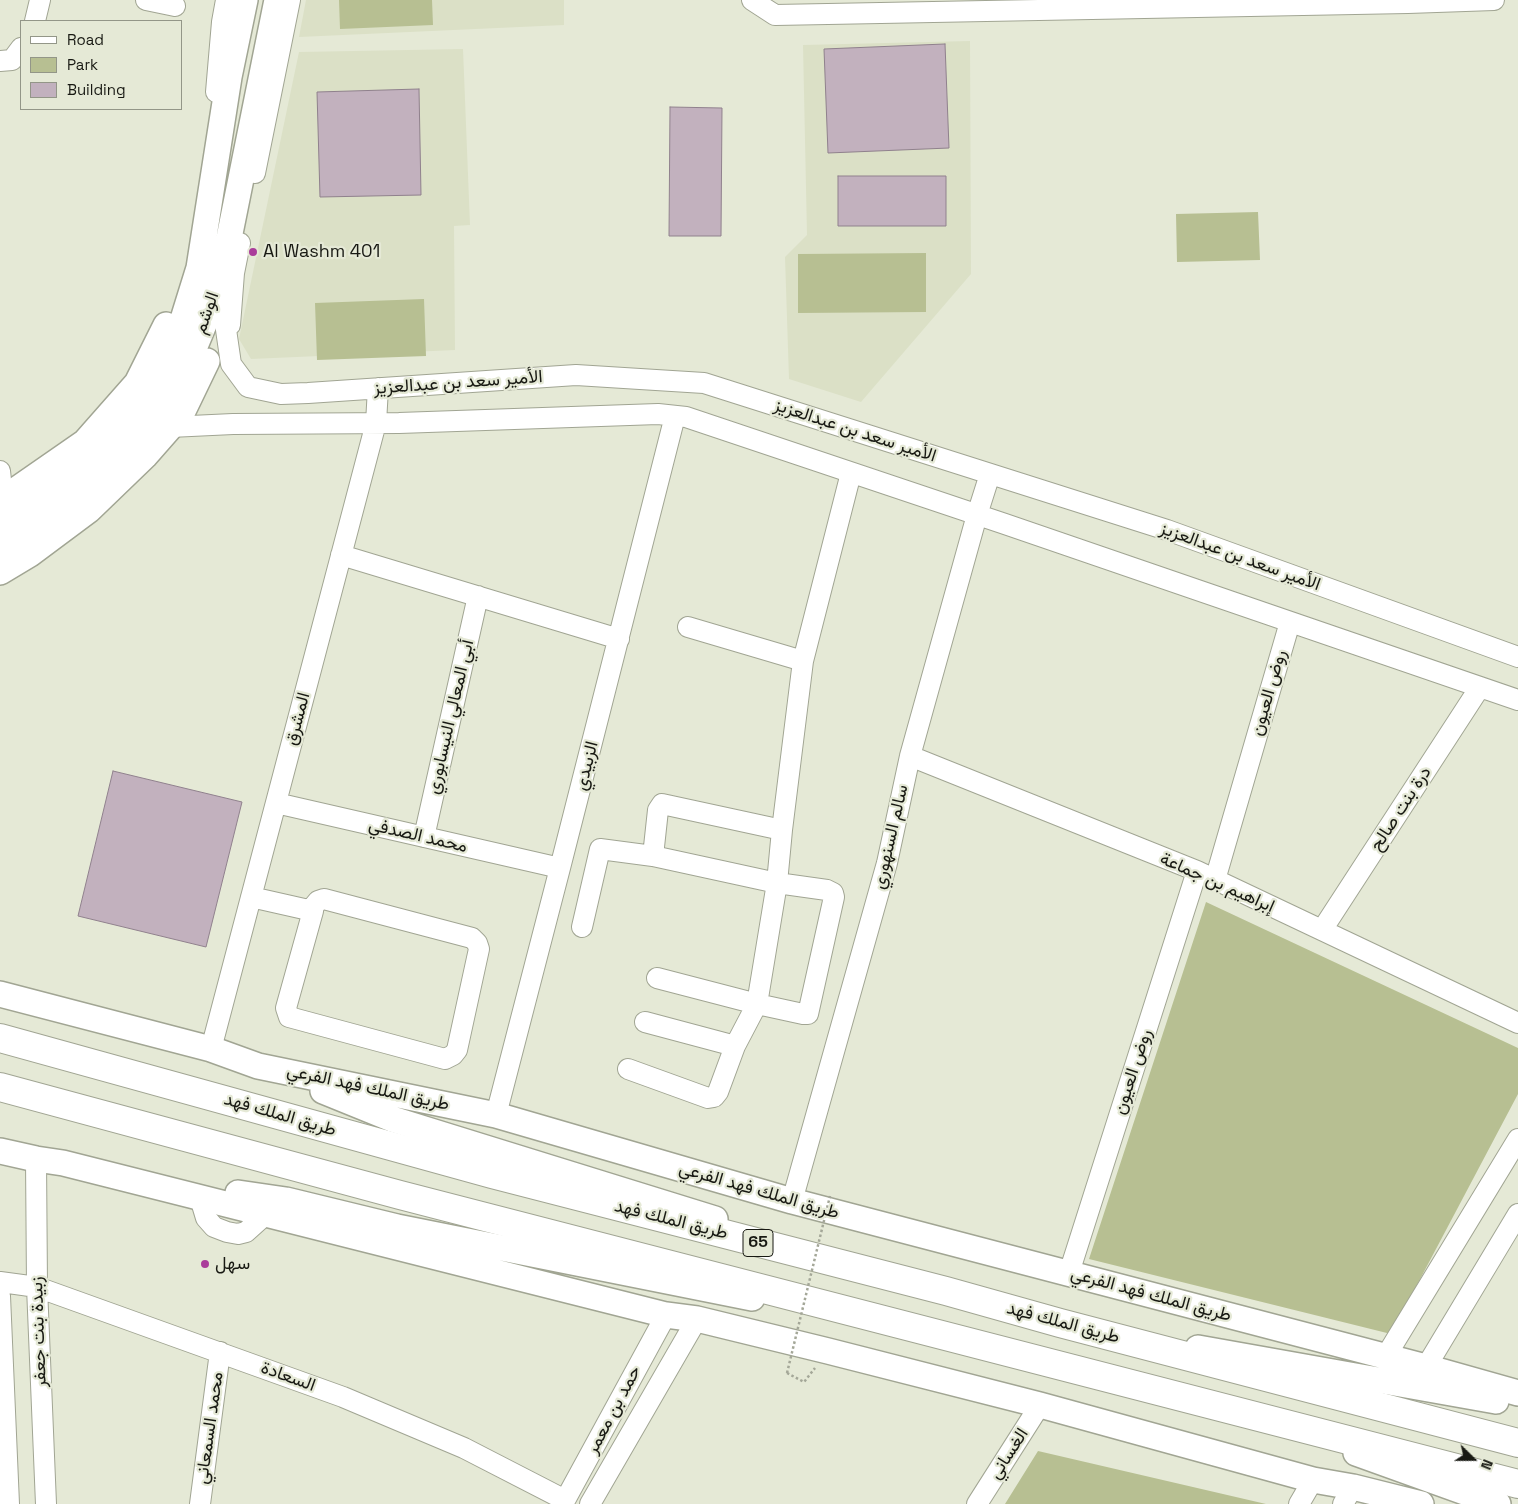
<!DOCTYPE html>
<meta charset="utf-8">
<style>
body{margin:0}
#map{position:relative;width:1518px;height:1504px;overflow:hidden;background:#e5e9d6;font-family:"Space Grotesk",sans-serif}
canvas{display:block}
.legend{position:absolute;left:20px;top:20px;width:162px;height:90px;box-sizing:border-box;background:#e5e9d6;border:1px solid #939688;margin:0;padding:6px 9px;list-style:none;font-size:15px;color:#181913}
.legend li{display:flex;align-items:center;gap:10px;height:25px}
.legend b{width:25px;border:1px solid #939688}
.north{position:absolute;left:1448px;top:1434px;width:50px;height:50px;-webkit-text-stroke:4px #e5e9d6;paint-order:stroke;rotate:112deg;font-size:14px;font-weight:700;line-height:20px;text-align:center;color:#181913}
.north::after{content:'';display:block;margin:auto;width:18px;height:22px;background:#181913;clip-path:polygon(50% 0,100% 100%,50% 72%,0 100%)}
</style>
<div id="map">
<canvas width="1518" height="1504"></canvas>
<ul class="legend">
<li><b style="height:6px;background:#fff"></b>Road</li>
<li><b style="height:14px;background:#b7bf92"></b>Park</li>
<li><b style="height:14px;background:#c2b1be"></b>Building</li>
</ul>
<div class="north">N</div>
</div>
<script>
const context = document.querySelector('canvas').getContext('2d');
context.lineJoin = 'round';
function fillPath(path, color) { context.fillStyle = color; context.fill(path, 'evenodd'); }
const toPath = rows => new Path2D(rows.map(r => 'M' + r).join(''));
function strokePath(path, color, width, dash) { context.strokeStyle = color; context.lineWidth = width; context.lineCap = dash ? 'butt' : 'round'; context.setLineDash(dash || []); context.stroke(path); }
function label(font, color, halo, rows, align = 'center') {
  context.font = font + ' "Space Grotesk",Vazirmatn,sans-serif'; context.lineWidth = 4.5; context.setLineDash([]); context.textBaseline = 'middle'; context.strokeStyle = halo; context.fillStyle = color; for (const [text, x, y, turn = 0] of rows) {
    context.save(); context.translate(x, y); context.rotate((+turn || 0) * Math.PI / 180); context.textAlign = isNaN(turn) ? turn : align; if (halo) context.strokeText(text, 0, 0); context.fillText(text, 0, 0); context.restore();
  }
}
fillPath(toPath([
 [306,0,564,0,564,25,299,37],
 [970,41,971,274,861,402,789,379,785,257,807,235,803,45],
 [463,49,470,225,454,226,455,350,251,359,239,339,299,52]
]), '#dbe0c6');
fillPath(toPath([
 [339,0,432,0,433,25,340,29],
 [1258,212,1260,260,1177,262,1176,214],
 [926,253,926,312,798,313,798,254],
 [424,299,426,356,317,360,315,303],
 [1206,902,1518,1048,1518,1094,1391,1334,1089,1259],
 [1038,1451,1266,1504,1005,1504]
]), '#b7bf92');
const building = toPath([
 [945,44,949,148,828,153,824,49,945,44],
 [419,89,421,195,320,197,317,92,419,89],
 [670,107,722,108,721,236,669,236,670,107],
 [838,176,946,176,946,226,838,226,838,176],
 [113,771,242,802,206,947,78,916,113,771]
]);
fillPath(building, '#c2b1be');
strokePath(building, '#90818d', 1);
const minor = toPath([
 [146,0,175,6],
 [752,0,775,15,1408,3,1494,0],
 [35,21,40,0],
 [0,61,12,60,21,48],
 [216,92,222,22,226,0],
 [255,173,290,0],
 [223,309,231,364,248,387,281,394,308,393,576,375,704,383,1167,530,1518,657],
 [230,325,234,273,240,243],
 [170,427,233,424,399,423,658,414,686,417,1005,524,1518,700],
 [0,471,3,499],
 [341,555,619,639],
 [688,627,803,661],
 [910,756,1197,871,1518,1023],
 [276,803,560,868],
 [782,830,803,661,851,473],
 [424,837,478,596],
 [1215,880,1290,622],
 [251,897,313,911,313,907,318,901,324,899,472,938,477,943,479,949,457,1050,453,1055,445,1059,289,1017,286,1008,313,911],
 [582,927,600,849,653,856],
 [1322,930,1480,687],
 [645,1022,735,1046],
 [211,1049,376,423,378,388],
 [628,1069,708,1098,714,1097,718,1092,735,1046,757,1004,777,883,653,856,658,810,662,804,782,830,777,883,827,890,833,893,834,897,808,1014,803,1014,757,1004,657,978],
 [496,1115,560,868,675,416],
 [36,1159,37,1287,46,1504],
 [200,1198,206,1218,214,1227,227,1232,238,1234,246,1232,266,1214],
 [792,1201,887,863,910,756,977,515,990,474],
 [1069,1273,1197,871],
 [0,1282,37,1287,343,1397,464,1448,565,1500],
 [0,1296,9,1504],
 [1386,1356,1518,1139],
 [1426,1367,1518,1214],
 [200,1504,220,1352],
 [563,1504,666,1315],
 [590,1504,697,1319],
 [977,1504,1040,1405],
 [1299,1504,1313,1480],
 [1343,1504,1353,1487]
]);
const major = toPath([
 [0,501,85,442,137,383,166,325],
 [0,524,48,491,110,441,131,418,165,369,176,342,199,268,229,77,245,0],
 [0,549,46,520,88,486,143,432,166,401,186,368,205,322,224,263,277,0],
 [0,572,30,554,89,510,145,456,181,415,207,361],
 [0,994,211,1049,258,1066,496,1115,792,1201,1426,1367,1518,1393],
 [323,1091,392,1119,715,1219],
 [0,1151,36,1159,63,1163,666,1315,697,1319,828,1351,1040,1405,1313,1480,1353,1487,1421,1504],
 [238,1193,286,1200,397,1227,752,1298],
 [1198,1348,1496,1401],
 [1356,1453,1498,1504]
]);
const highway = toPath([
 [0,1038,492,1174,946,1291,1060,1323,1518,1443],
 [0,1087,400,1195,1518,1484]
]);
strokePath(minor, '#a1a593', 22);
strokePath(major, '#a1a593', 28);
strokePath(highway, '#a1a593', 30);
strokePath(toPath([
 [787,1373,804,1382,815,1368]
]), '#a4a798', 2.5, [2.5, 2.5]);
strokePath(minor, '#fff', 20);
strokePath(major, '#fff', 25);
strokePath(highway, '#fff', 28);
strokePath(toPath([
 [787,1373,830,1196]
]), '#a4a798', 2.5, [2.5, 2.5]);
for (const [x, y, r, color] of [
 [253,252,5,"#aa3c9a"],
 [205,1264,5,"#aa3c9a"]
]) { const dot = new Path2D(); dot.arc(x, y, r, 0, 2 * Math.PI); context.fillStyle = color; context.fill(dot); strokePath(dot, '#e5e9d6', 2); }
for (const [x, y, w] of [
 [758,1243,30]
]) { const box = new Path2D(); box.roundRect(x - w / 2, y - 13.5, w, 27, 4); context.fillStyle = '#e5e9d6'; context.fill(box); strokePath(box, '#181913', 1); }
label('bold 16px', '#181913', null, [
 ["65",758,1243]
]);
label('18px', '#181913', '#e5e9d6', [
 ["Al Washm 401",263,252],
 ["سهل",215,1264]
], 'left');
label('18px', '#181913', '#e5e9d6', [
 ["الوشم",207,313,-71],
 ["الأمير سعد بن عبدالعزيز",458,383,-4],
 ["الأمير سعد بن عبدالعزيز",855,431,18],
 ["الأمير سعد بن عبدالعزيز",1240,557,20],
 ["روض العيون",1269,693,-74],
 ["أبي المعالي النيسابوري",451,717,-77],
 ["المشرق",298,719,-75],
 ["الزبيدي",587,766,-76],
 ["درة بنت صالح",1401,809,-57],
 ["محمد الصدفي",418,836,13],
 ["سالم السنهوري",891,837,-77],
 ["إبراهيم بن جماعة",1217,883,24],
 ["روض العيون",1133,1072,-72],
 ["طريق الملك فهد الفرعي",368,1088,12],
 ["طريق الملك فهد",280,1115,16],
 ["طريق الملك فهد الفرعي",759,1191,16],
 ["طريق الملك فهد",671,1220,14],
 ["طريق الملك فهد الفرعي",1151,1295,15],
 ["طريق الملك فهد",1063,1323,15],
 ["زبيدة بنت جعفر",39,1332,-92],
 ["السعادة",288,1377,20],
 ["حمد بن معمر",614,1410,-62],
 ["محمد السمعاني",210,1428,-82],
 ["الغساني",1009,1454,-57]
]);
</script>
